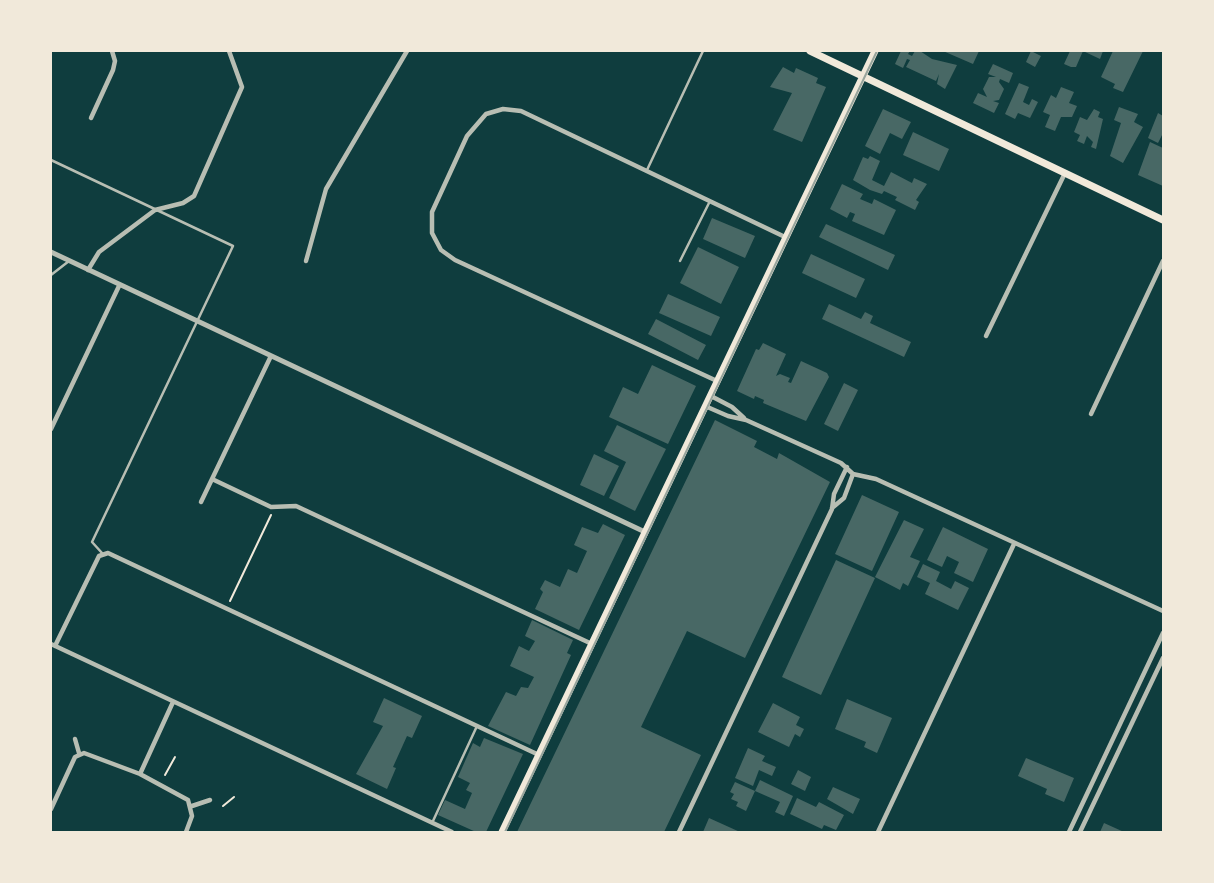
<!DOCTYPE html>
<style>
body{margin:0}
#map{position:relative;width:1214px;height:883px;overflow:hidden;background:#0f3d3e;font-family:"PT Sans",sans-serif}
canvas{display:block}
.frame{position:absolute;inset:0;border:52px solid #f1e9da;pointer-events:none}
</style>
<div id="map">
<canvas width="1214" height="883"></canvas>
<div class="frame"></div>
</div>
<script>
const context = document.querySelector('canvas').getContext('2d');
context.lineJoin = 'round';
function fillPath(path, color) { context.fillStyle = color; context.fill(path, 'evenodd'); }
const toPath = rows => new Path2D(rows.map(r => 'M' + r).join(''));
function strokePath(path, color, width, dash) { context.strokeStyle = color; context.lineWidth = width; context.lineCap = dash ? 'butt' : 'round'; context.setLineDash(dash || []); context.stroke(path); }
fillPath(toPath([
 [901,51,910,51,908,54,912,56,915,51,920,51,932,59,957,65,945,89,937,84,939,74,936,81,906,67,910,60,907,59,903,68,895,64],
 [943,51,979,51,973,64],
 [1031,51,1041,56,1035,67,1026,62],
 [1070,51,1103,51,1100,59,1083,51,1076,67,1071,67,1064,64],
 [1113,51,1143,51,1123,92,1113,88,1115,84,1101,77],
 [993,64,1013,73,1009,83,1000,79,999,82,1004,89,999,100,993,101,999,103,994,113,973,103,978,93,987,97,983,89,989,77,996,77,988,74],
 [783,67,794,73,796,68,818,78,816,83,826,87,802,142,773,130,792,93,770,87],
 [1019,83,1029,87,1023,102,1029,105,1032,99,1038,102,1030,118,1018,113,1015,119,1005,114],
 [1061,87,1074,92,1069,103,1077,106,1072,117,1061,117,1055,131,1045,127,1050,115,1043,112,1051,95,1056,98],
 [1119,107,1138,114,1134,122,1143,127,1123,163,1110,156,1121,123,1114,120],
 [883,109,911,122,902,139,890,133,880,154,865,146],
 [1094,109,1100,112,1098,117,1103,119,1096,149,1091,147,1093,142,1087,136,1084,144,1077,141,1080,135,1074,132,1080,117,1087,120],
 [1158,113,1163,116,1163,133,1158,143,1148,138],
 [913,132,949,149,939,171,903,155],
 [1150,142,1163,148,1163,186,1138,175],
 [870,156,880,161,872,180,884,186,891,172,912,183,914,178,927,184,916,200,919,202,915,210,895,200,897,197,884,191,882,194,870,190,853,180,863,157,868,159],
 [842,184,863,194,860,199,872,204,874,199,896,210,884,235,852,221,855,214,850,212,847,218,830,209],
 [712,218,755,236,745,258,703,239],
 [826,224,895,255,888,270,819,237],
 [698,247,739,267,721,304,680,283],
 [811,254,865,279,856,298,802,273],
 [668,294,720,317,711,336,659,313],
 [829,304,861,319,865,312,873,316,870,323,911,342,904,357,822,319],
 [656,319,706,345,698,360,648,334],
 [763,343,786,354,776,376,780,374,790,378,788,382,791,383,801,361,827,373,829,377,806,421,763,403,764,400,755,396,754,399,737,391,756,349,759,350],
 [652,365,696,386,668,444,609,417,623,387,638,394],
 [844,383,858,390,838,431,824,424],
 [715,420,757,441,754,447,777,459,779,453,830,482,745,658,687,631,641,727,701,755,664,832,517,832],
 [617,425,666,449,635,511,609,498,626,462,604,451],
 [594,454,619,466,604,496,580,485],
 [862,495,899,512,872,571,835,554],
 [904,520,924,529,910,557,920,561,908,586,903,583,900,590,875,577],
 [603,524,625,535,579,630,535,609,543,592,540,589,545,580,560,587,568,569,577,573,587,551,574,545,582,527,598,533],
 [943,527,988,549,973,582,954,573,959,562,947,556,942,567,927,560],
 [836,560,875,578,821,695,782,677],
 [923,564,940,572,936,581,951,589,955,581,969,588,958,610,925,594,930,583,917,577],
 [532,620,573,640,567,653,571,655,530,745,488,726,506,692,516,696,521,687,528,688,534,677,510,666,519,646,529,651,535,641,525,636],
 [384,698,422,716,412,738,407,736,393,767,396,768,387,789,356,774,383,726,373,722],
 [847,699,892,718,877,753,864,747,866,742,835,729],
 [773,703,800,717,796,725,804,729,800,737,795,734,789,747,758,732],
 [484,738,523,754,486,832,476,832,438,815,445,800,465,809,472,793,466,790,470,783,458,777,473,743,480,747],
 [748,748,765,756,762,761,776,767,772,776,759,770,753,786,735,778],
 [1026,758,1074,778,1064,802,1045,794,1047,789,1018,776],
 [798,770,811,777,805,791,791,784],
 [760,780,793,796,784,816,775,812,780,802,755,791],
 [735,782,755,791,746,811,736,806,738,802,731,799,734,794,730,792],
 [833,787,860,799,853,814,827,799],
 [797,798,816,807,819,802,844,815,836,830,824,825,822,829,790,814],
 [709,818,740,832,703,832],
 [1104,823,1124,832,1100,832]
]), '#486865');
strokePath(toPath([
 [230,601,271,515],
 [165,775,175,757],
 [223,806,234,797]
]), '#f1e9da', 2);
strokePath(toPath([
 [51,160,233,246,92,542,102,553],
 [647,170,703,51],
 [680,261,710,201],
 [51,275,69,261],
 [433,821,477,726]
]), '#b8beb3', 2.5);
strokePath(toPath([
 [91,118,113,70,115,61,112,51],
 [306,261,326,189,407,51],
 [88,270,99,252,155,210,183,203,194,196,242,87,229,51],
 [986,336,1065,173],
 [717,381,455,260,441,250,432,233,432,212,467,136,486,114,503,109,521,111,785,237],
 [711,396,732,407,744,418],
 [705,406,728,416,746,420,841,463,853,474,876,479,1163,611],
 [1091,414,1163,261],
 [51,429,119,286],
 [212,479,271,507,296,506,592,644],
 [201,502,270,358],
 [832,508,844,498,853,474],
 [51,644,452,832],
 [55,646,99,556,108,553,539,755],
 [75,739,79,753],
 [140,774,173,702],
 [192,806,210,800],
 [51,809,75,757,84,753,140,774,188,800,192,816,186,832],
 [679,832,832,509,834,494,847,467],
 [878,832,1014,544],
 [1069,832,1163,633],
 [1080,832,1163,658]
]), '#b8beb3', 4.5);
strokePath(toPath([
 [51,252,645,532]
]), '#b8beb3', 5);
strokePath(toPath([
 [810,51,1163,220],
 [502,832,875,51]
]), '#f1e9da', 7);
strokePath(toPath([
 [505,832,877,51]
]), '#97a49c', 2);
</script>
